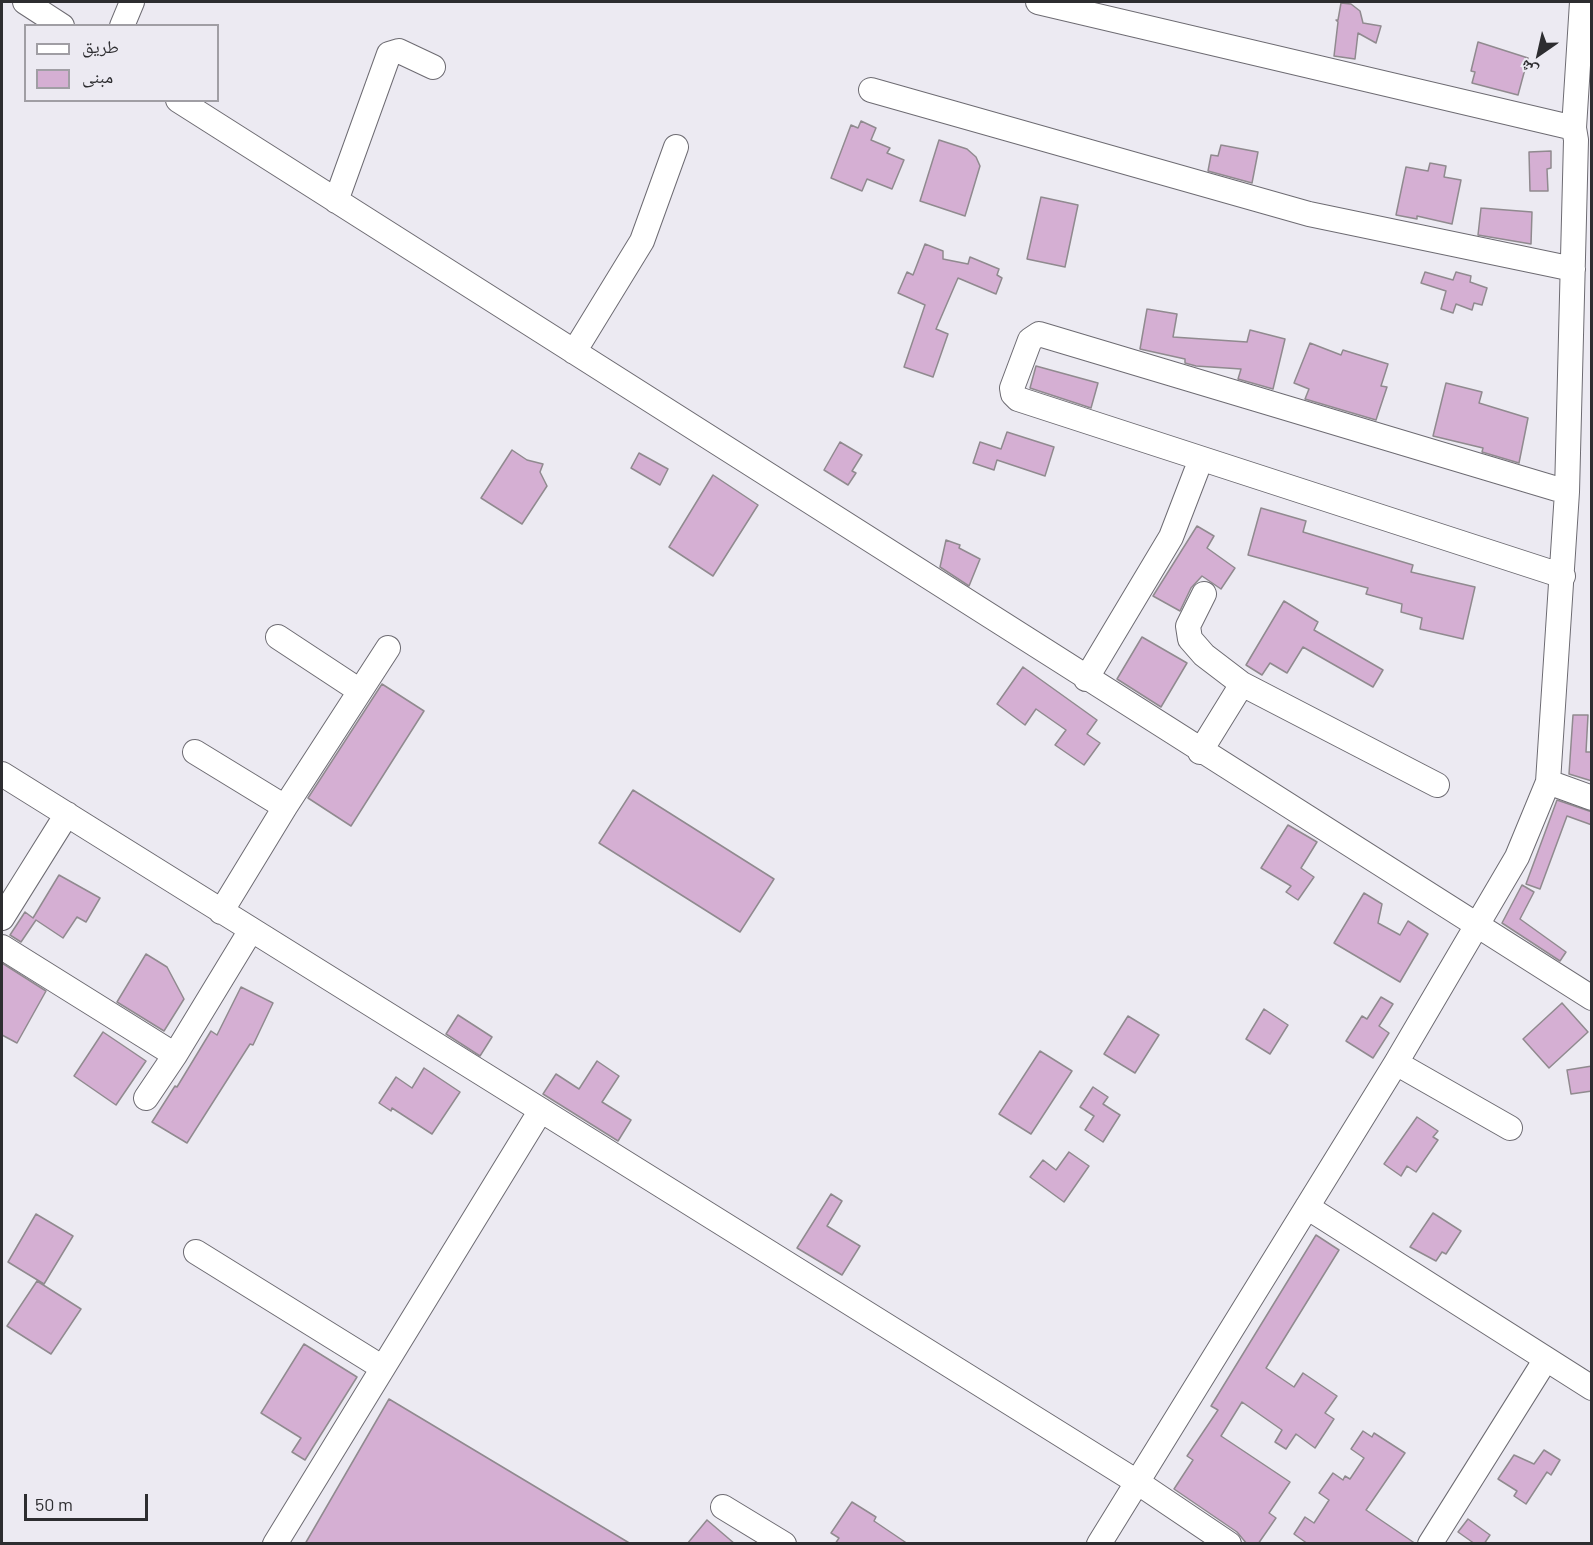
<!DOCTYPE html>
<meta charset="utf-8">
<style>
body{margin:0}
#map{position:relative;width:1593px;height:1545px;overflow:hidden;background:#eceaf2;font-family:Barlow,"Noto Naskh Arabic",sans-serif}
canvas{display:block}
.frame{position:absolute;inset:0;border:3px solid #2d2d30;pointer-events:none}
.legend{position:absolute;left:24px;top:24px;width:195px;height:78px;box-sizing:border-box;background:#eceaf2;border:2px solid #a09ea4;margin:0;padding:8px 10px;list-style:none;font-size:18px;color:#2d2d30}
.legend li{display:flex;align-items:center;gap:12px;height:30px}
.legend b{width:30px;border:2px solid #a09ea4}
.north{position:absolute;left:1509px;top:24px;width:60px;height:60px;-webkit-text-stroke:4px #eceaf2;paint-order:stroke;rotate:214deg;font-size:16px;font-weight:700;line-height:24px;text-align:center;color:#2d2d30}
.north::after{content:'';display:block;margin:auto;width:21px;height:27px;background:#2d2d30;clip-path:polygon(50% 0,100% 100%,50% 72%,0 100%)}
.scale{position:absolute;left:24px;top:1494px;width:124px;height:27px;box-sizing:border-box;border:3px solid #2d2d30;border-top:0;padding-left:8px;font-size:18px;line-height:21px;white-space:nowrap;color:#2d2d30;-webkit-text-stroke:4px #eceaf2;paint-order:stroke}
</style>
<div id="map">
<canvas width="1593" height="1545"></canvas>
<div class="frame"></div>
<ul class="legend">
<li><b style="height:8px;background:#fff"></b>طريق</li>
<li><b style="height:16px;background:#d5afd3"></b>مبنى</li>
</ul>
<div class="north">ش</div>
<div class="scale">50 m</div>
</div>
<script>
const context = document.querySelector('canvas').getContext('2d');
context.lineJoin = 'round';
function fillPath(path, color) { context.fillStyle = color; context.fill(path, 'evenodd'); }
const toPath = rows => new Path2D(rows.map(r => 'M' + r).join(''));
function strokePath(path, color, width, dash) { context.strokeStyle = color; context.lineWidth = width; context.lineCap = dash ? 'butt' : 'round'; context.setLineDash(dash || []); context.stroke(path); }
const building = toPath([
 [1341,3,1351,4,1360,11,1363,23,1381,26,1376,43,1358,33,1355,59,1334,56,1338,22,1336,20,1338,20,1341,3],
 [1478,42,1528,58,1518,95,1472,83,1475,72,1471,71,1478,42],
 [861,121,876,128,871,140,890,148,887,153,904,160,892,189,867,179,862,191,831,178,851,125,858,128,861,121],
 [939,140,967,149,976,157,980,166,965,216,920,201,939,140],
 [1221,145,1258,152,1252,183,1208,171,1211,155,1218,156,1221,145],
 [1551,151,1551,168,1547,169,1548,191,1530,191,1529,152,1551,151],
 [1430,163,1446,166,1444,177,1461,180,1452,224,1417,216,1417,219,1396,215,1406,167,1428,171,1430,163],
 [1041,197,1078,205,1065,267,1027,259,1041,197],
 [1481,208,1532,212,1531,244,1478,235,1481,208],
 [925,244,943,251,943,259,968,264,970,257,999,269,997,275,1002,278,996,294,958,278,936,329,948,334,933,377,904,367,925,305,898,293,907,272,913,275,925,244],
 [1425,272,1453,280,1456,272,1471,276,1470,282,1487,288,1482,305,1474,303,1472,310,1456,304,1453,313,1441,309,1446,291,1421,283,1425,272],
 [1147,309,1177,314,1173,337,1247,342,1250,330,1285,339,1273,389,1238,379,1241,369,1196,366,1185,363,1185,359,1140,349,1147,309],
 [1310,343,1341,355,1343,350,1388,364,1381,386,1387,387,1376,420,1305,399,1309,389,1294,383,1310,343],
 [1036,366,1098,383,1091,408,1030,388,1036,366],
 [1446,383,1482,392,1479,403,1528,418,1519,463,1482,452,1483,448,1433,436,1446,383],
 [1007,432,1054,447,1045,476,997,460,994,470,973,463,980,442,1001,449,1007,432],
 [840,442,862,455,852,471,856,473,848,485,824,470,840,442],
 [512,450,527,460,543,464,540,472,547,486,522,524,481,498,512,450],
 [639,453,668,469,660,485,631,468,639,453],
 [713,475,758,505,713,576,669,547,713,475],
 [1261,508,1306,521,1303,532,1413,565,1411,572,1475,587,1463,639,1420,629,1422,618,1401,612,1402,604,1366,594,1368,588,1248,555,1261,508],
 [1197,526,1214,536,1207,548,1235,568,1221,589,1202,576,1191,588,1180,611,1153,596,1197,526],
 [946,540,960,545,959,548,980,559,969,586,940,567,946,540],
 [1284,601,1318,622,1314,630,1383,670,1373,687,1303,647,1287,673,1270,663,1262,675,1246,665,1284,601],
 [1142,637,1187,663,1161,707,1117,679,1142,637],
 [1023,667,1097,720,1087,734,1100,743,1084,765,1055,745,1066,730,1036,709,1025,725,997,704,1023,667],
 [382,684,424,711,351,826,308,798,382,684],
 [1573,715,1588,715,1586,752,1592,752,1592,781,1569,774,1573,715],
 [633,790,774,879,740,932,599,843,633,790],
 [1557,800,1592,812,1592,825,1567,816,1540,889,1526,884,1557,800],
 [1288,825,1317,842,1301,868,1314,877,1298,900,1286,892,1291,886,1261,868,1288,825],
 [59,875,100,898,86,922,77,917,63,938,36,920,21,942,10,935,25,912,33,918,59,875],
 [1522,885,1534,892,1520,919,1566,952,1560,961,1502,923,1522,885],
 [1364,893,1382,904,1378,923,1400,935,1408,921,1428,934,1400,982,1334,943,1364,893],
 [146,954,167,967,184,999,164,1031,117,1002,146,954],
 [2,963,46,991,17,1043,2,1035,2,963],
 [241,987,273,1003,253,1045,250,1044,187,1143,152,1122,175,1086,177,1087,211,1031,217,1035,241,987],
 [1381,997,1393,1004,1379,1026,1389,1033,1373,1058,1346,1041,1362,1016,1367,1019,1381,997],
 [1562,1003,1588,1032,1549,1068,1523,1039,1562,1003],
 [1264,1009,1288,1025,1270,1054,1246,1039,1264,1009],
 [458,1015,492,1037,480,1056,446,1034,458,1015],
 [1128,1016,1159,1035,1135,1073,1104,1054,1128,1016],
 [103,1032,146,1061,116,1105,74,1076,103,1032],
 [1040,1051,1072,1071,1031,1134,999,1114,1040,1051],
 [597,1061,619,1076,602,1102,631,1120,618,1141,543,1094,556,1074,579,1089,597,1061],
 [1592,1066,1592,1091,1571,1094,1567,1070,1592,1066],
 [424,1068,460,1092,432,1134,392,1108,391,1111,379,1103,396,1077,412,1088,424,1068],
 [1093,1087,1108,1097,1103,1104,1120,1115,1103,1142,1085,1130,1094,1116,1080,1107,1093,1087],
 [1417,1117,1438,1131,1433,1137,1438,1140,1416,1172,1407,1166,1401,1176,1384,1164,1417,1117],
 [1069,1152,1089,1166,1064,1202,1030,1177,1043,1160,1056,1170,1069,1152],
 [831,1194,842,1201,827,1226,860,1246,842,1275,797,1248,831,1194],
 [1433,1213,1461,1231,1446,1254,1442,1252,1436,1261,1410,1247,1433,1213],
 [36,1214,73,1236,44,1284,8,1262,36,1214],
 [1316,1235,1339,1250,1266,1368,1294,1387,1303,1373,1337,1396,1325,1413,1334,1419,1315,1448,1296,1434,1286,1449,1275,1442,1282,1430,1242,1402,1221,1436,1290,1482,1269,1513,1276,1518,1258,1544,1247,1544,1237,1532,1174,1489,1193,1460,1187,1456,1218,1410,1211,1406,1316,1235],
 [37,1281,81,1309,51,1354,7,1326,37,1281],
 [304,1344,357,1377,305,1460,292,1452,301,1438,261,1413,304,1344],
 [389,1399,631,1544,305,1544,389,1399],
 [1363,1431,1372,1437,1374,1433,1405,1453,1366,1510,1416,1544,1308,1544,1294,1534,1305,1517,1314,1523,1329,1500,1319,1493,1333,1473,1343,1480,1345,1476,1350,1479,1364,1458,1351,1449,1363,1431],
 [1544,1450,1560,1460,1551,1475,1547,1472,1526,1504,1514,1496,1517,1491,1498,1479,1514,1455,1534,1464,1544,1450],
 [852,1502,876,1517,874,1521,908,1544,835,1544,839,1538,831,1533,852,1502],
 [1468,1519,1490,1535,1484,1544,1475,1544,1458,1532,1468,1519],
 [707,1520,735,1544,687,1544,707,1520]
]);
fillPath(building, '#d5afd3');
strokePath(building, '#908a8f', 1.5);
const minor = toPath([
 [25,2,62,26],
 [1038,2,1574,128],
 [122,26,132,2],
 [871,90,1309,214,1573,269],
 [178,100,1592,998],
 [336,201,389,54,399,51,433,67],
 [574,352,642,241,676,147],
 [1563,576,1018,399,1013,394,1012,388,1030,340,1039,334,1567,492],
 [1204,594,1188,626,1190,639,1204,655,1242,684],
 [278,637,360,691],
 [1086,679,1171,537,1201,459],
 [195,752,285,807],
 [1200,752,1242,684,1437,785],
 [2,774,1137,1482,1229,1544],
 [1548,782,1592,798],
 [221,912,285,807,388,648],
 [2,918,67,814],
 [2,947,175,1055,251,930],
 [1396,1063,1510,1128],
 [146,1098,175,1055],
 [1307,1207,1592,1388],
 [196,1252,383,1368],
 [723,1507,784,1544],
 [275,1544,541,1110],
 [1099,1544,1396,1063,1517,857,1548,782,1567,492,1576,140,1574,128,1582,2],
 [1430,1544,1546,1359]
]);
strokePath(minor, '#6d6b72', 26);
strokePath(minor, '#fff', 24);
</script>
